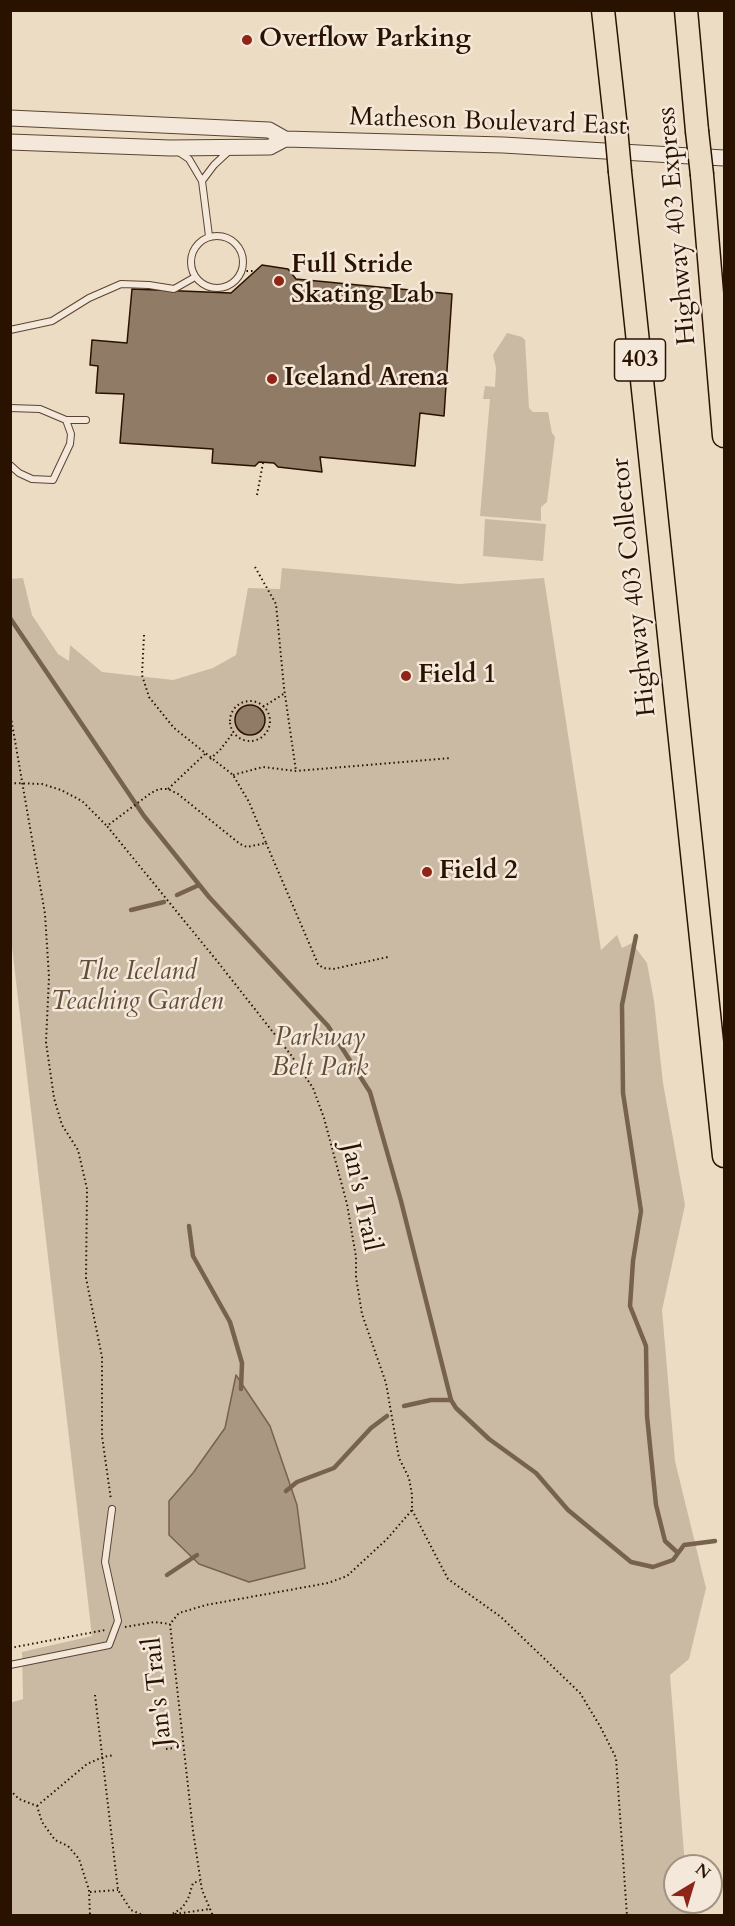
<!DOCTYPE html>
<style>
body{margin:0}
#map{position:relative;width:735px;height:1926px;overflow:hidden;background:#ecdcc4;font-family:Cardo,serif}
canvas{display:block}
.frame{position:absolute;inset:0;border:12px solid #2a1200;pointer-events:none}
.north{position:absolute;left:663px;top:1854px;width:60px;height:60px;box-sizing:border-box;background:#f3e8d9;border:2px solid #a39282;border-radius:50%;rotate:38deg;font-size:16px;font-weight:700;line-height:24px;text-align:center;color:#2a1200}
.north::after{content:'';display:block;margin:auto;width:21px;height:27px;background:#8f2418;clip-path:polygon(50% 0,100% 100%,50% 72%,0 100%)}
</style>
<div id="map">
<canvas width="735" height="1926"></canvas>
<div class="frame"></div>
<div class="north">N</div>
</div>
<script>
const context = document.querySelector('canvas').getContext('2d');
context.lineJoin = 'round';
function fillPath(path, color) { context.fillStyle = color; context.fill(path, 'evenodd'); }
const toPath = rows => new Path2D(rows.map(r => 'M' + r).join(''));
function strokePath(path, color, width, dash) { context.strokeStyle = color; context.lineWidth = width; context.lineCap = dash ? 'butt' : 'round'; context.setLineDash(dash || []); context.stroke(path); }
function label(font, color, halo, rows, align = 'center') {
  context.font = font + ' Cardo,serif'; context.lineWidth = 5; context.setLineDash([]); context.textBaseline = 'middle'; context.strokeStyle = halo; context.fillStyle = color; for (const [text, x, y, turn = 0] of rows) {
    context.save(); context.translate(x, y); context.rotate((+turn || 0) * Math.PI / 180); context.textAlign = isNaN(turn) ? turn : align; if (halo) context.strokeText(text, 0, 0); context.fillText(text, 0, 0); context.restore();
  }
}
fillPath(toPath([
 [507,333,522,337,525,340,529,408,533,412,548,412,552,433,555,437,547,502,541,507,541,521,480,516,490,399,483,399,485,386,495,387,496,368,493,355],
 [485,519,546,524,543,561,483,556],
 [282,568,459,584,544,578,601,950,617,935,622,948,632,943,647,963,654,1001,663,1083,685,1205,662,1310,675,1461,706,1588,689,1659,670,1675,685,1866,675,1866,675,1902,688,1902,690,1915,11,1915,10,1703,23,1699,22,1652,92,1636,11,938,10,579,23,578,32,615,58,654,69,661,70,645,102,672,173,680,213,668,236,655,248,588,280,589]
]), '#cbbaa3');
const water = toPath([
 [236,1375,270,1426,297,1505,305,1568,249,1582,199,1564,169,1535,169,1501,193,1473,225,1428,236,1375]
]);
fillPath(water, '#aa9781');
strokePath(water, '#77624d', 1.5);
strokePath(toPath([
 [10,618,144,816,209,897,328,1026,370,1092,401,1201,451,1400,456,1408,489,1439,536,1473,568,1510,631,1562,653,1567,673,1560,684,1545,715,1541],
 [177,895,199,885],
 [131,910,164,902],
 [636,936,622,1005,623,1093,641,1211,633,1261,630,1306,646,1346,647,1416,656,1505,665,1541,678,1553],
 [189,1226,193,1256,230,1322,242,1363,241,1389],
 [404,1406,431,1400,451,1400],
 [286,1491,297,1482,334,1468,371,1428,387,1416],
 [167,1575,197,1555]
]), '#77624d', 4.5);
const building = toPath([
 [262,265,288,269,296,279,452,294,444,416,420,413,415,466,320,457,322,472,278,467,274,463,259,462,255,466,212,463,213,449,120,443,124,394,96,393,98,366,90,365,92,340,127,343,132,289,231,293,262,265],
 '235 720a15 15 0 1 1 30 0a15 15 0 1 1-30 0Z'
]);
fillPath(building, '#8f7b66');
strokePath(building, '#2a1200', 1.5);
const service = toPath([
 [180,153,189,159,202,181,209,236],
 [202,181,214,165,229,151],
 '191 262a26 26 0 1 1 52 0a26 26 0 1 1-52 0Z',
 [10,330,52,321,89,298,121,284,149,285,174,289,195,277],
 [10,408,40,409,66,420,86,420],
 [10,465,19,473,32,479,53,480,70,444,71,434,66,420],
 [10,1665,109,1645,118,1621,105,1562,112,1509]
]);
const tertiary = toPath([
 [10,118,269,130,285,139,503,145,724,158],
 [10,142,170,148,270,147,285,139]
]);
const motorway = toPath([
 [603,10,616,128],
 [686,10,697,131],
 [620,172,724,1156],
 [702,175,724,436]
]);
strokePath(service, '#5a4431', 8);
strokePath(tertiary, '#5a4431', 17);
strokePath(motorway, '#2a1200', 25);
strokePath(toPath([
 [242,271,255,271],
 [257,495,263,463],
 [255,567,276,604,284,688,296,771],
 [144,635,142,675,149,697,174,728,233,775,249,802,266,843,247,847,240,844,178,794,168,789,159,789,151,793,107,826,217,961,291,1055,313,1088,324,1118,347,1204,356,1257,356,1277,362,1314,386,1383,399,1458,409,1478,412,1495,412,1510,387,1539,347,1576,328,1583,206,1605,179,1613,170,1624,193,1831,202,1890,213,1916],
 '230 721a20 20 0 1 1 40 0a20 20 0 1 1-40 0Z',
 [263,707,285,693],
 [10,712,45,914,49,977,46,1042,54,1098,62,1125,78,1150,87,1189,86,1278,102,1357,102,1436,111,1500],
 [210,759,220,750,233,733],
 [233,775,263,767,296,771,451,758],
 [10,783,42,784,61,790,82,801,107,826],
 [168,789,205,754],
 [266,843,318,964,323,968,333,969,388,957],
 [412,1510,448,1579,501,1617,580,1693,600,1726,616,1758,627,1916],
 [125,1627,154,1622,170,1624],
 [10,1648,105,1630],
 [95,1695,118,1890,131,1910,145,1916],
 [166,1749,183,1747],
 [10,1790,19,1799,37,1806,42,1822,55,1840,68,1846,79,1859,89,1890,90,1916],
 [37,1806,87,1764,103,1757,114,1755],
 [90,1892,118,1890],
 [175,1914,210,1909],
 [169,1916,182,1908,188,1899,193,1883,200,1881]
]), '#2a1200', 2, [1.5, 3]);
strokePath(service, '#f3e8d9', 6);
strokePath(tertiary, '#f3e8d9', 15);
strokePath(motorway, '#ecdcc4', 22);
const motorwayBridge = toPath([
 [616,128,620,172],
 [697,131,702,175]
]);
strokePath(motorwayBridge, '#2a1200', 25, []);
strokePath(motorwayBridge, '#ecdcc4', 22);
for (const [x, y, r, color] of [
 [247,40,6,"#8f2418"],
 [279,281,6,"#8f2418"],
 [272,379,6,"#8f2418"],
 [406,676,6,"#8f2418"],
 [427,872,6,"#8f2418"]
]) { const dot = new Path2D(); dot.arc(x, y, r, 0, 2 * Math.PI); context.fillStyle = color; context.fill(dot); strokePath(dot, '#f3e8d9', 2); }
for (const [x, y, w] of [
 [640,360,51]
]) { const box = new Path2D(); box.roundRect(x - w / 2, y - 21, w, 42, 4.5); context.fillStyle = '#f3e8d9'; context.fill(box); strokePath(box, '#2a1200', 1.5); }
label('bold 24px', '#2a1200', null, [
 ["403",640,360]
]);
label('bold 26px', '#2a1200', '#f3e8d9', [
 ["Overflow Parking",259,40],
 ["Full Stride",291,266],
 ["Skating Lab",291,296],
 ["Iceland Arena",284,379],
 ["Field 1",418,676],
 ["Field 2",439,872]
], 'left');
label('26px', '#2a1200', '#f3e8d9', [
 ["Matheson Boulevard East",488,123,2],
 ["Highway 403 Express",678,226,-95],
 ["Highway 403 Collector",635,587,-96],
 ["Jan's Trail",360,1197,78],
 ["Jan's Trail",159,1692,-96]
]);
label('italic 26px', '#624d39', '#f3e8d9', [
 ["The Iceland",137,973],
 ["Teaching Garden",137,1003],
 ["Parkway",320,1039],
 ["Belt Park",320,1069]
]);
</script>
